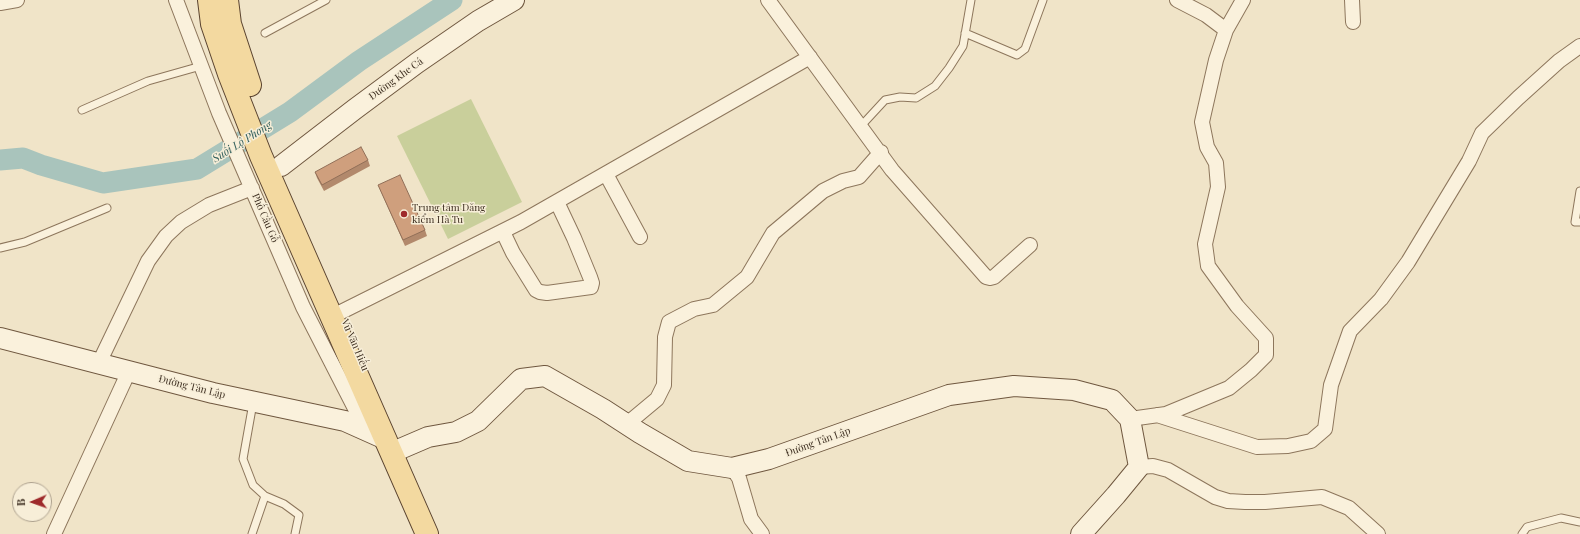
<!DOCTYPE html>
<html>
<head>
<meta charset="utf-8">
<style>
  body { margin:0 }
  #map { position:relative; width:1580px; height:534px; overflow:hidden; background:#f0e4c8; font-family:"Playfair Display",serif }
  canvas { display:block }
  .north { position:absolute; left:12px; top:482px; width:40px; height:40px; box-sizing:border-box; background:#f7eed8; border:1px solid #ada18e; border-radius:50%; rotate:268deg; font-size:11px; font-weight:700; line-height:16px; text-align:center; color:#3d2e20 }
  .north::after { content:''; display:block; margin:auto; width:14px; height:18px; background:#9e2a2b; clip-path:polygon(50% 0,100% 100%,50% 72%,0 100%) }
</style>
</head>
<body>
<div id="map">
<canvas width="1580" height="534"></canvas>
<div class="north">B</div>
</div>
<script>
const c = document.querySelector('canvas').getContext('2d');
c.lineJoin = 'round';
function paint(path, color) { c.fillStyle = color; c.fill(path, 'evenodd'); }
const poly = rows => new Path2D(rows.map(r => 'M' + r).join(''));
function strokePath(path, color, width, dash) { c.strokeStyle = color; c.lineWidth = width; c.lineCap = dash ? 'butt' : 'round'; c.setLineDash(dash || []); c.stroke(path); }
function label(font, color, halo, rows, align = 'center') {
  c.font = font + ' "Playfair Display",serif'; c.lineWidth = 3; c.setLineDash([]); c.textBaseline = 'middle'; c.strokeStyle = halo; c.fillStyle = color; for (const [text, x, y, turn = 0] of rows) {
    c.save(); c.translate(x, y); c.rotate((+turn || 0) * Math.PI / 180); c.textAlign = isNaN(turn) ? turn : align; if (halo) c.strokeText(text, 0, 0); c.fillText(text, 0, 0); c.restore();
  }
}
paint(poly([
  [471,99,522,202,448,239,397,136]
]), '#c9cf9b');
strokePath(poly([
  [0,160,23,158,41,165,103,183,197,169,290,112,359,61,452,0]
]), '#a9c4bc', 21);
const lane = poly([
  [265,33,326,0],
  [965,33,1017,55,1025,49,1043,0],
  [82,110,148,81,201,66],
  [861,126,885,100,900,97,916,98,935,86,949,68,963,46,971,0],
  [1580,191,1575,222,1580,222],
  [0,248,25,242,107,208],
  [253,403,243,459,253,485,265,496,284,504,299,515,295,534],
  [252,534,265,496],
  [1522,534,1527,527,1561,518,1580,522]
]);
const street = poly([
  [176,0,219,113,303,307,366,430],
  [768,0,892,170,986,277,990,278,994,277,1030,245],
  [1177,0,1206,15,1226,30],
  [1352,0,1353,22],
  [0,3,17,0],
  [606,174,640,237],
  [503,232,513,253,536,290,540,292,547,293,591,287,592,283,590,277,574,238,557,202],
  [341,312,521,222,810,57],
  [99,363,148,261,166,236,181,222,209,205,252,188],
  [1157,415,1257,447,1288,446,1311,441,1325,429,1331,385,1350,331,1381,299,1408,262,1469,161,1482,133,1518,98,1559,61,1580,46],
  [1130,419,1166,414,1229,388,1251,370,1266,355,1266,338,1237,306,1208,266,1205,244,1218,187,1216,163,1207,147,1202,122,1216,60,1226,30,1243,0],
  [627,424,657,399,664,385,665,337,669,322,694,309,713,305,747,277,773,233,823,191,843,181,859,177,881,152],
  [1139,467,1153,466,1168,470,1215,497,1228,501,1245,502,1265,502,1322,497,1349,508,1378,534],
  [732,468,739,478,751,519,762,534],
  [54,534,129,371]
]);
const secondary = poly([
  [281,166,355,109,417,63,478,21,514,0],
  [0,338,213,393,345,421,383,438],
  [400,449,428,437,456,432,478,421,521,379,545,376,603,409,640,433,688,461,732,468,769,459,949,395,1014,386,1074,390,1112,400,1130,419,1139,467,1116,495,1081,534]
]);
const primary = poly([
  [209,0,212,24,229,74,261,156,427,534],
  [227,0,230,24,250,85]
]);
strokePath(lane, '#8d765c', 9);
strokePath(street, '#8d765c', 16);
strokePath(secondary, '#6f573f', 22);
strokePath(primary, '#5b4430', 24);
strokePath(lane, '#faf1dc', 7);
strokePath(street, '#faf1dc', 14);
strokePath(secondary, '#faf1dc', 20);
strokePath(primary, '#f3d9a0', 22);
paint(poly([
  [368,160,370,166,324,191,317,178,315,172],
  [378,185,425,230,427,236,405,246]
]), '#b2896c');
const building = poly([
  [361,147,368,160,322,185,315,172,361,147],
  [400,175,425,230,403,240,378,185,400,175]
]);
paint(building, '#cf9f7d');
strokePath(building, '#916f58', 1);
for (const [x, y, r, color] of [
  [404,214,4,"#9e2a2b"]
]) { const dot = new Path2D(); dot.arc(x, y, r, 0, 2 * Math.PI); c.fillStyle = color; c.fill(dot); strokePath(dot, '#f7eed8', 1.5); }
label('10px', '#3d2e20', '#f7eed8', [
  ["Đường Khe Cá",396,79,-36],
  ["Phố Cầu Gỗ",265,218,67],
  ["Vũ Văn Hiếu",355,345,67],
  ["Đường Tân Lập",192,387,14],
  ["Đường Tân Lập",818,442,-20]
]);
label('10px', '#3d2e20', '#f7eed8', [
  ["Trung tâm Đăng",412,208],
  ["kiểm Hà Tu",412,220]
], 'left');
label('italic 11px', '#2f5d5a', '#f7eed8', [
  ["Suối Lộ Phong",242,142,-32]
]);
</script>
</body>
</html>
